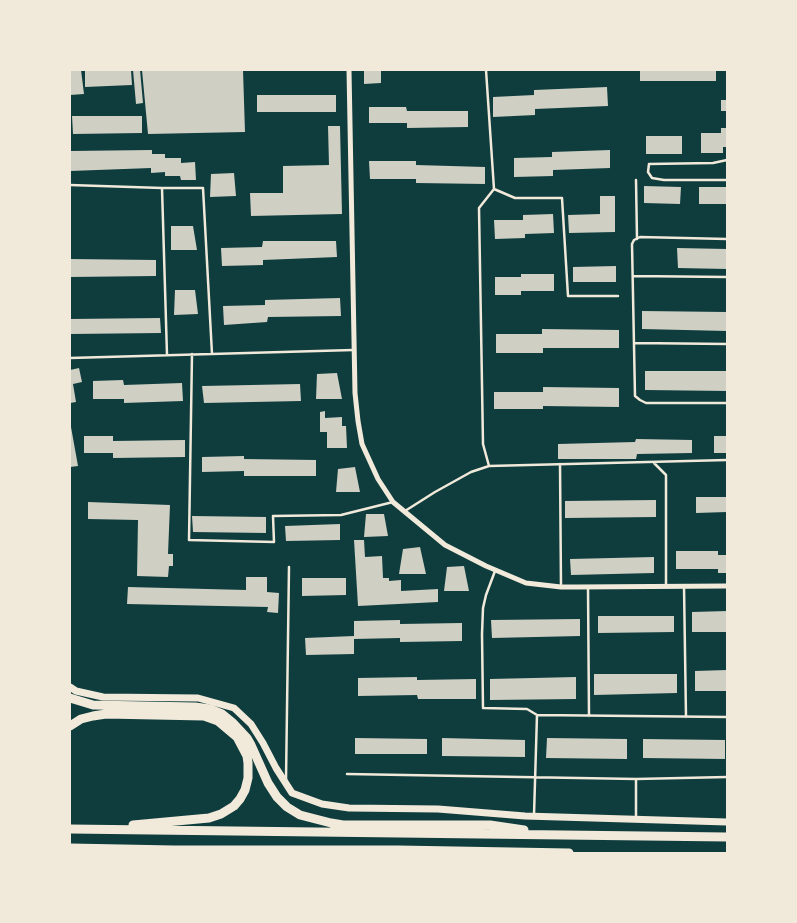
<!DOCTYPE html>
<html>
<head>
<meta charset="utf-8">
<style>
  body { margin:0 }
  #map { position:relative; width:797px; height:923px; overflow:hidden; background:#0f3d3e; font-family:"Archivo Narrow",sans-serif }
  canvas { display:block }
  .frame { position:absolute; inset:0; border:71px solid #f1e9da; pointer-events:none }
</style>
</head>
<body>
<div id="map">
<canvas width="797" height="923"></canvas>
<div class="frame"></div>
</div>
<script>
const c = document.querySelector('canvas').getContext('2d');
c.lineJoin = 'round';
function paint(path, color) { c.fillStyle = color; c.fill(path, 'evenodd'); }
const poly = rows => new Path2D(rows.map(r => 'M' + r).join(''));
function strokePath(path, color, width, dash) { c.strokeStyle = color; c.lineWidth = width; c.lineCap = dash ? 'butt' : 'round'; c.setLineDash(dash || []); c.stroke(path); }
paint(poly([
  [70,70,81,70,84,94,70,95],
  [85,70,131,70,132,85,85,87],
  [133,70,140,70,143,103,136,104],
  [142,70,243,70,245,132,148,134],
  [364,70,381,70,381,83,364,84],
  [640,70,716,70,716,81,640,81],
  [607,87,608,106,535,109,535,115,493,117,493,97,534,95,534,90],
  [257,95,336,95,336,112,257,112],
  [721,100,727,100,727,111,721,111],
  [369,107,406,107,407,111,468,111,468,127,407,128,407,123,369,123],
  [72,116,142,116,142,133,73,134],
  [328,126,340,126,342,214,251,216,250,193,283,193,283,166,329,165],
  [721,128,727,128,727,147,723,147,723,153,701,153,701,133,721,133],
  [646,136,682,136,682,154,646,154],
  [152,150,152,154,165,154,165,158,181,158,181,163,195,162,196,180,181,180,180,176,165,176,165,172,151,173,151,168,70,171,70,151],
  [610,150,610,168,553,170,553,176,514,177,514,158,552,157,552,152],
  [369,161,416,161,416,165,485,167,485,184,416,183,416,179,370,179],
  [234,173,236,196,210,197,211,174],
  [644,186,681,187,680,204,644,203],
  [699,187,727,187,727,204,699,204],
  [600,196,615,196,615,232,569,233,568,215,600,214],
  [553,214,554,233,525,234,525,238,495,239,494,220,523,220,523,215],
  [171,226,193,226,197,250,171,250],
  [263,241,336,241,337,257,263,260,263,265,222,266,221,248,262,247],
  [677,248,727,249,727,269,678,268],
  [70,259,156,260,156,276,70,277],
  [616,266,616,282,573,282,573,267],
  [521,274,554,274,554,291,521,291,521,295,495,295,495,277,521,277],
  [175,290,195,290,198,314,174,315],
  [340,298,341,316,268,317,267,322,224,325,223,306,265,305,265,300],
  [642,311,727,312,727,331,642,329],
  [160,318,161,333,70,334,70,319],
  [542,329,619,330,619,348,543,348,543,353,496,353,496,334,542,334],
  [79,368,82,382,73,384,76,402,70,403,70,370],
  [645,371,727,371,727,391,645,390],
  [337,373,342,399,316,399,317,374],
  [123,380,124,385,182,383,183,401,124,403,124,399,93,399,93,381],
  [300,384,301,401,204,403,202,386],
  [543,387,619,388,619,407,543,406,543,409,494,409,494,392,543,392],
  [325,411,325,418,342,417,342,426,346,426,347,448,327,448,327,432,320,432,320,412],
  [70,427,71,427,78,466,70,467],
  [84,436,113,436,113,441,185,440,185,457,113,458,113,453,84,453],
  [714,436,727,436,727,453,714,453],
  [636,439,692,440,692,453,637,454,636,459,558,459,558,444,635,442],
  [244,456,244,459,316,460,316,476,244,476,244,471,202,472,202,457],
  [355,467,360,492,336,492,338,469],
  [696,497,727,497,727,512,696,513],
  [656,500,656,517,565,518,565,501],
  [88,502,170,505,168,554,173,554,173,566,169,566,168,577,137,576,138,520,88,519],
  [366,514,384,514,388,536,364,537],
  [192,516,266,517,266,533,193,532],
  [340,524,340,540,286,541,285,526],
  [354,540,364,540,365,557,382,556,383,578,389,578,389,581,401,580,401,591,438,589,438,602,358,606],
  [420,547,426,574,399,574,403,549],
  [676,551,718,551,718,555,727,555,727,573,718,573,718,569,676,569],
  [654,557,654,573,571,575,570,559],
  [464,566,469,591,444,591,447,567],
  [246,577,267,577,267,592,279,593,278,613,267,612,268,607,127,604,128,587,246,590],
  [302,578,346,578,346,595,302,596],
  [727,611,727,632,692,632,692,612],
  [598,616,674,616,674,632,598,633],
  [580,619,580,636,492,638,491,620],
  [400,620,400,624,462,623,462,641,400,642,400,638,354,639,354,654,306,655,305,638,354,636,354,621],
  [727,670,727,691,695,691,695,671],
  [594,674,677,674,677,693,594,695],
  [417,677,417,680,476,679,476,699,418,699,417,695,358,696,358,678],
  [576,677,576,699,490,700,490,679],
  [355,738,427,739,427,754,355,754],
  [442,738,525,740,525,757,442,756],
  [547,738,627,739,627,759,546,758],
  [643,739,725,740,725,759,643,758]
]), '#cfcfc3');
strokePath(poly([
  [486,70,494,189,479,208,483,444,489,466],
  [727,160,713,163,649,164,648,172,652,178,664,180,727,180],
  [636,180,637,239],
  [70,185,162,188,203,188,212,354],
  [162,188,167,355],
  [494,189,515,198,562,198,568,296,618,296],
  [727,239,640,237,634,240,632,244,635,396,640,400,646,403,727,403],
  [633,276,727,277],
  [634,343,727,344],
  [192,354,189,540,274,542,273,516,341,515,393,502],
  [70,358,353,350],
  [654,463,666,475,666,586],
  [560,464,561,587],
  [405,511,435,492,471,472,489,466,727,460],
  [495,571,486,595,483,608,482,634,483,708,527,709,537,715,534,815],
  [684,586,686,717],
  [588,587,589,716],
  [537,715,727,717],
  [347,774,636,779],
  [286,780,289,567],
  [636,818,636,779,727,777]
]), '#f1e9da', 2.5);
strokePath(poly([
  [349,70,355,393,358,421,362,444,378,479,393,502,445,545,486,566,526,583,561,587,576,587,727,586]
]), '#f1e9da', 5);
strokePath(poly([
  [70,687,76,691,103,697,198,698,234,708,251,724,263,743,276,768,292,793,322,804,349,808,438,809,525,816,727,822]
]), '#f1e9da', 7);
strokePath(poly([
  [70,698,93,705,195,707,210,709,222,714,233,723,247,738,251,745,268,783,277,797,287,807,300,815,331,823,343,825,490,825,524,830],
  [70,726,81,719,93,716,106,714,204,716,218,721,237,737,247,756,248,763,248,778,245,790,240,799,234,806,221,814,209,818,133,825],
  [70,829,727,837],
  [70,848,174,850,398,850,569,853]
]), '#f1e9da', 9);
</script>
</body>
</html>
